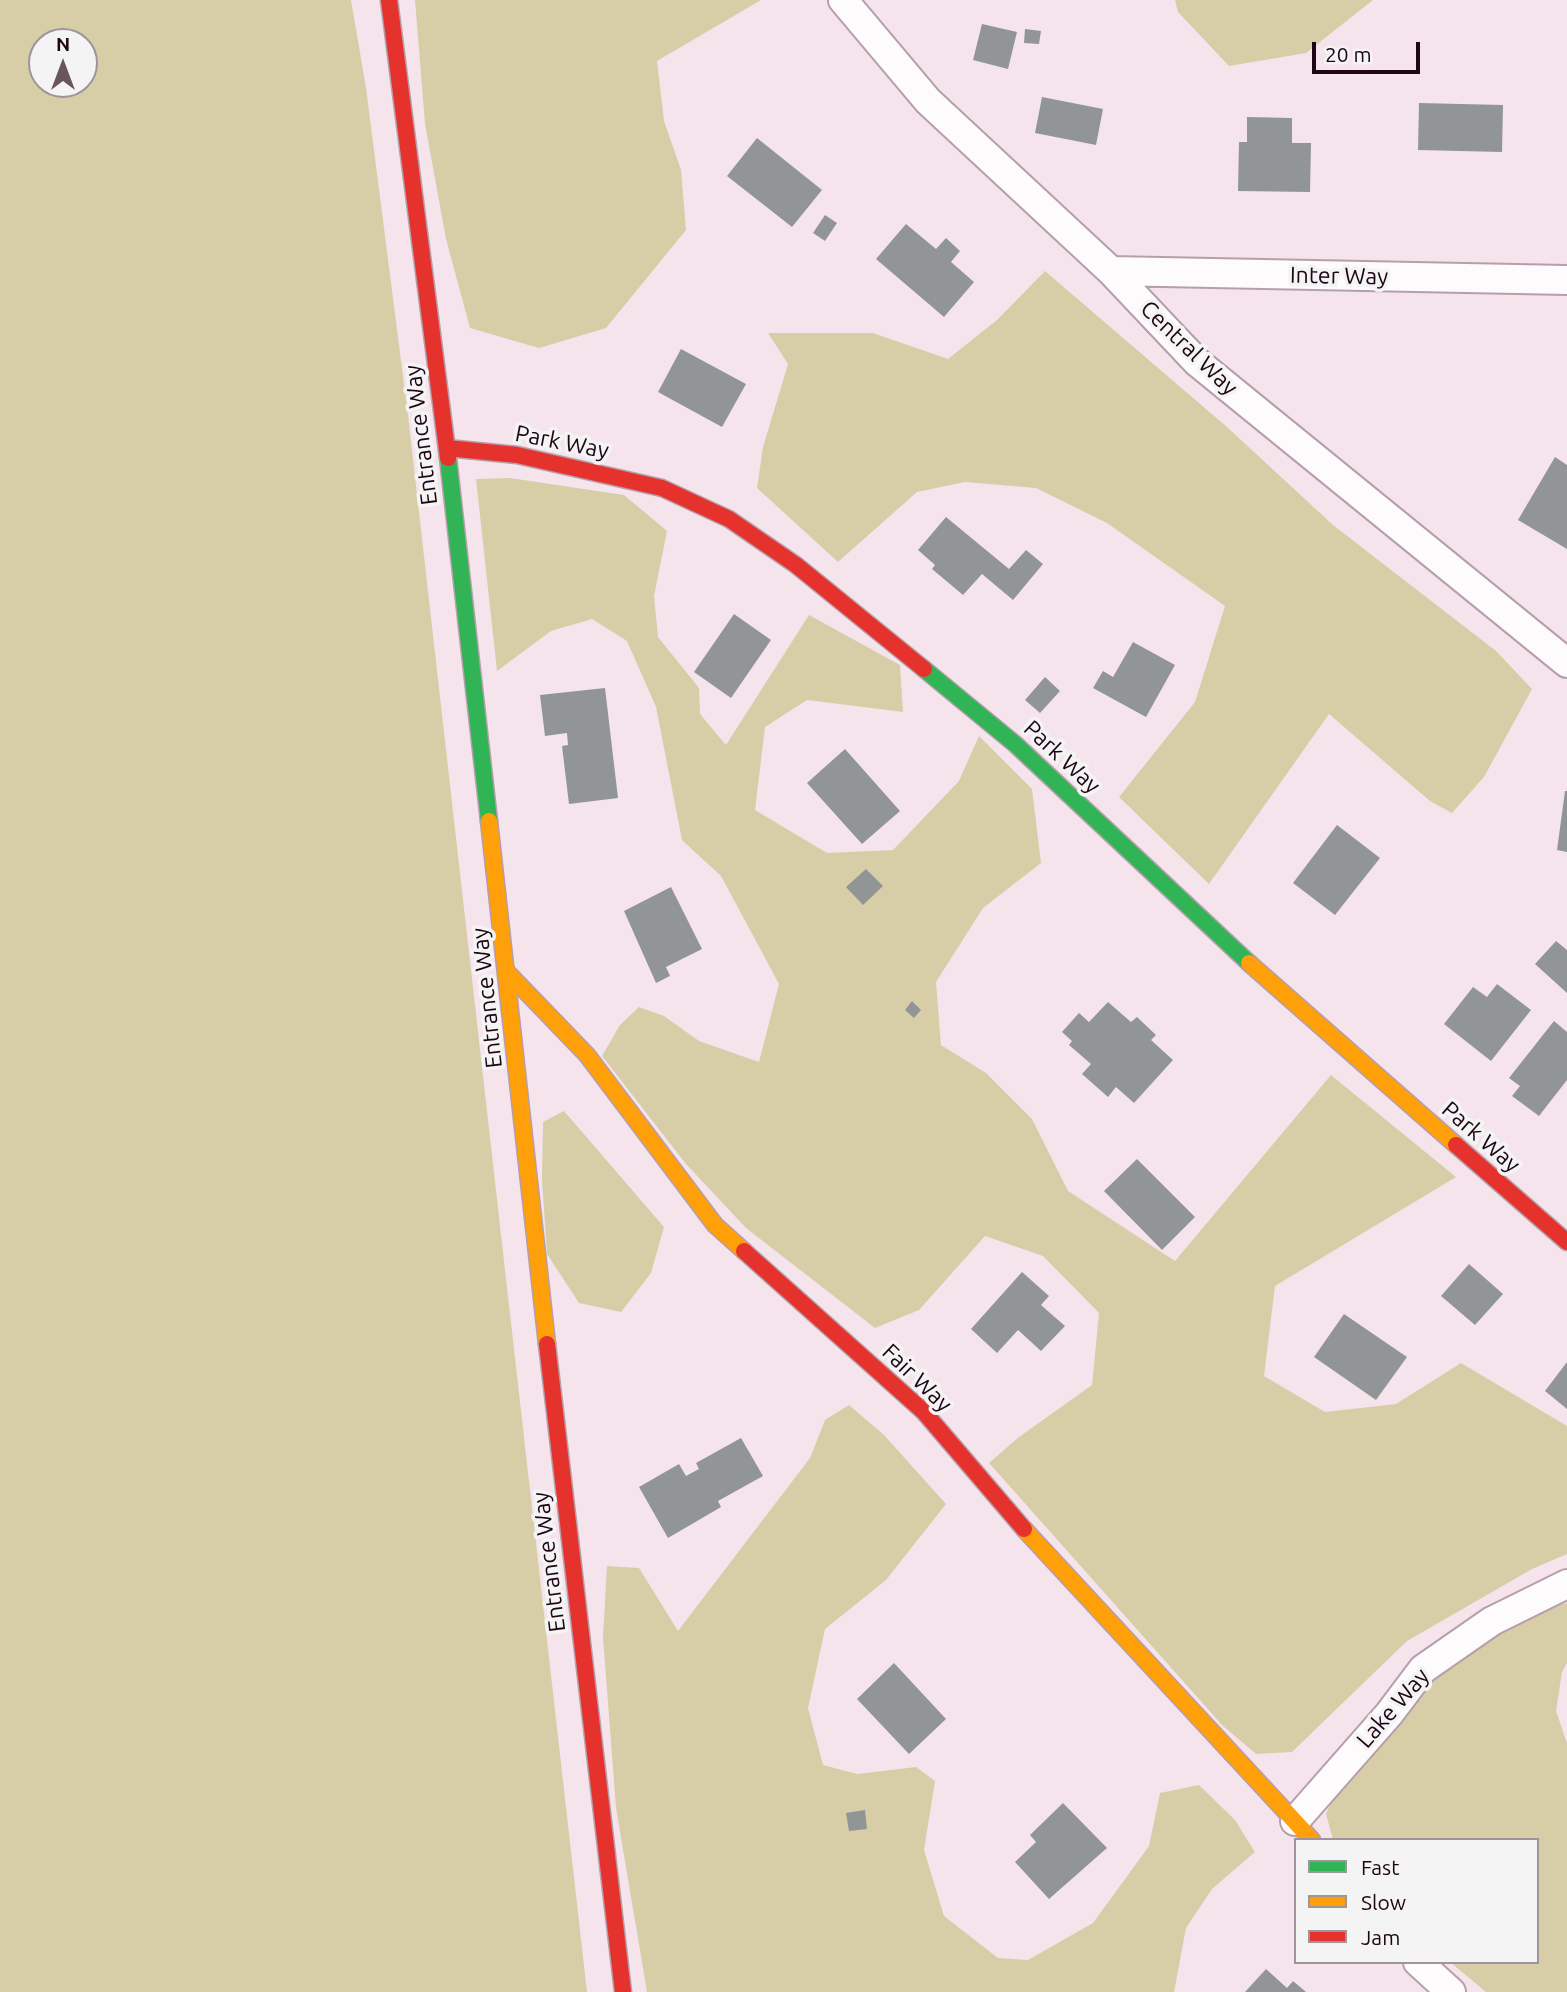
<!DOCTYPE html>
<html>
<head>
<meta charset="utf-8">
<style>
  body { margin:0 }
  #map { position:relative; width:1567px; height:1992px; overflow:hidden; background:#f6e4ed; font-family:Ubuntu,sans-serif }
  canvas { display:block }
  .legend { position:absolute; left:1294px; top:1838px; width:245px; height:126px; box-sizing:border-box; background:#f4f4f4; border:2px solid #9e959a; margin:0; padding:9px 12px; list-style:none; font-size:21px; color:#1e0614 }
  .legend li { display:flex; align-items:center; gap:14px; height:35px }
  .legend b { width:35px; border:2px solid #9e959a }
  .north { position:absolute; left:28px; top:28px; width:70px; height:70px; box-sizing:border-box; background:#f4f4f4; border:2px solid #9e959a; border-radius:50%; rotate:0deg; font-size:19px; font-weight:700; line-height:28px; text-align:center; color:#1e0614 }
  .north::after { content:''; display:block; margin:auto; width:24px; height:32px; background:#6a5460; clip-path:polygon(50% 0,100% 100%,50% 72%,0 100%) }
  .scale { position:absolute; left:1312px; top:42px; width:108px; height:32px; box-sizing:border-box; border:4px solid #1e0614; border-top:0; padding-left:9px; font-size:21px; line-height:24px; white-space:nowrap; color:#1e0614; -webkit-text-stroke:5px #f4f4f4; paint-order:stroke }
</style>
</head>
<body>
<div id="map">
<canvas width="1567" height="1992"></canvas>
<ul class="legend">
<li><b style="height:9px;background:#30b455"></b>Fast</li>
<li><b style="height:9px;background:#ff9f0a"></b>Slow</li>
<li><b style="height:9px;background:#e5322d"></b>Jam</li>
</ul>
<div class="north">N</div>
<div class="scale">20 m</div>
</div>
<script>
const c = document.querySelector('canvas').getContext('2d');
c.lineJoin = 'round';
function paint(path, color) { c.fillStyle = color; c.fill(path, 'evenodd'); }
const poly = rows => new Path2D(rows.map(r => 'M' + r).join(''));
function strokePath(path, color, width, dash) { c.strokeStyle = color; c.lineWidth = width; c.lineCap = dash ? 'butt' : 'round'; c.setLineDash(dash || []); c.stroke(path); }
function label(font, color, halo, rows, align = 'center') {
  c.font = font + ' Ubuntu,sans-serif'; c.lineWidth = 7; c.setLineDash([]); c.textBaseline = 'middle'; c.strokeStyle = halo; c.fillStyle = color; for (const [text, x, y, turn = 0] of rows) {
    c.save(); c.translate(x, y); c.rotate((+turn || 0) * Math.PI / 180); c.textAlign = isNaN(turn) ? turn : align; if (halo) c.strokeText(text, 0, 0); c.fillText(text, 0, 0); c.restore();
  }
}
paint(poly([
  [0,0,351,0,366,88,408,415,587,1992,0,1992],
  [42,42,84,42,84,84,42,84],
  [415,0,761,0,657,61,664,121,681,170,686,230,606,328,539,348,470,328,446,239,425,124],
  [1175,0,1373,0,1306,53,1229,66,1178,12],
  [1045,271,1227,427,1333,525,1496,651,1532,689,1484,777,1452,813,1430,801,1329,714,1209,884,1119,797,1195,702,1225,606,1107,523,1036,488,965,482,917,492,838,562,757,488,763,447,788,364,768,333,873,333,948,359,997,320],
  [510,478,624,495,667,531,654,596,658,637,699,688,700,714,726,745,809,615,900,665,903,712,807,700,765,727,755,810,827,853,893,850,959,781,979,736,1032,789,1041,863,983,908,936,982,941,1045,986,1073,1032,1119,1068,1191,1175,1261,1331,1075,1456,1177,1275,1286,1264,1376,1325,1412,1396,1404,1461,1363,1567,1426,1567,1554,1532,1569,1407,1641,1292,1752,1256,1754,1222,1725,989,1463,1019,1437,1092,1385,1099,1313,1043,1256,985,1236,919,1310,875,1328,746,1228,686,1164,602,1056,620,1025,639,1007,664,1016,699,1041,759,1062,779,984,721,876,682,840,656,707,627,641,592,619,551,631,497,671,476,479],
  [564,1111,664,1227,651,1273,621,1312,579,1303,547,1254,542,1180,543,1122],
  [849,1405,884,1435,946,1504,886,1580,825,1629,808,1708,823,1765,857,1774,916,1767,935,1781,924,1850,944,1916,998,1958,1028,1960,1093,1923,1149,1846,1160,1793,1199,1785,1235,1820,1255,1852,1212,1889,1186,1928,1174,1992,647,1992,616,1808,603,1637,607,1566,639,1568,678,1631,810,1458,825,1420],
  [1567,1603,1567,1663,1562,1672,1556,1711,1567,1743,1567,1992,1486,1992,1450,1962,1537,1962,1537,1840,1333,1840,1326,1814,1337,1789,1427,1679,1532,1613]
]), '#d7cea8');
paint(poly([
  [982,24,1017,32,1008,69,973,60],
  [1025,29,1041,31,1039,44,1024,43],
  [1042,97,1103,109,1096,145,1035,133],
  [1419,103,1503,105,1502,152,1418,150],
  [1247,117,1292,118,1292,143,1311,143,1310,192,1238,191,1239,142,1247,142],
  [757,138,822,190,792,227,727,176],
  [825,215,837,223,825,241,813,233],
  [906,224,936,249,946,238,960,251,951,262,974,282,944,317,876,259],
  [681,349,746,384,722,427,658,392],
  [1555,457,1567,465,1567,549,1518,520],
  [946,517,1009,569,1026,550,1043,564,1013,600,982,574,963,595,932,569,935,565,918,550],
  [734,614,771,640,731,698,694,672],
  [1133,642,1175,665,1146,717,1093,688,1103,671,1113,677],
  [1045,677,1060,691,1040,713,1025,700],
  [605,688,618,798,569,804,562,746,568,745,567,733,545,736,540,695],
  [845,749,900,811,862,844,807,783],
  [1565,791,1567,791,1567,852,1557,850],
  [1337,825,1380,858,1335,915,1293,883],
  [866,869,883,886,863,905,846,887],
  [671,887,702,949,666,967,670,976,656,983,624,911],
  [1556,941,1567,950,1567,993,1535,964],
  [1497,984,1531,1010,1491,1061,1444,1024,1473,987,1487,997],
  [912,1001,921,1010,914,1018,905,1010],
  [1108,1002,1131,1022,1137,1017,1156,1035,1151,1040,1173,1060,1134,1103,1116,1087,1108,1097,1082,1074,1091,1064,1069,1045,1072,1041,1062,1032,1079,1013,1089,1022],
  [1554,1021,1567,1032,1567,1080,1539,1116,1512,1096,1520,1086,1509,1078],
  [1137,1159,1195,1217,1162,1250,1104,1191],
  [1469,1264,1503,1294,1475,1325,1441,1296],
  [1022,1272,1049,1296,1041,1305,1065,1326,1041,1351,1018,1330,997,1353,971,1329],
  [1344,1314,1407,1357,1376,1400,1314,1357],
  [1567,1362,1567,1409,1545,1391],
  [741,1438,763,1476,718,1501,721,1507,668,1538,639,1487,679,1464,686,1476,699,1469,696,1463],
  [894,1663,946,1719,909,1754,857,1699],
  [1063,1803,1107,1848,1049,1899,1015,1862,1036,1842,1030,1835],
  [865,1810,867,1829,849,1831,846,1813],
  [1266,1969,1287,1988,1293,1981,1306,1992,1245,1992]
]), '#919596');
const street = poly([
  [843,0,928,101,1111,271,1197,362,1567,663],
  [1111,271,1567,280],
  [1295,1821,1389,1714,1423,1669,1492,1621,1567,1584],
  [1418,1962,1451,1992]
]);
const fast = poly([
  [448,458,489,821],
  [924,669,1015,744,1249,963]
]);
const slow = poly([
  [489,821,547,1344],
  [1249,963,1456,1145],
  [507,972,587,1055,715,1225,744,1251],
  [1024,1529,1312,1840]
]);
const jam = poly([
  [389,0,448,458],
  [447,448,517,455,662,488,729,519,796,565,924,669],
  [1456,1145,1567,1242],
  [744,1251,924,1412,1024,1529],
  [547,1344,623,1992]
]);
strokePath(street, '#b59faa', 32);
strokePath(fast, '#b59faa', 19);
strokePath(slow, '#b59faa', 19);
strokePath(jam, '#b59faa', 19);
strokePath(street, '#fefbfc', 28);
strokePath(fast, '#30b455', 16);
strokePath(slow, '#ff9f0a', 16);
strokePath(jam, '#e5322d', 16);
label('23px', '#1e0614', '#f4f4f4', [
  ["Inter Way",1339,276,1],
  ["Central Way",1189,348,44],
  ["Entrance Way",421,435,-97],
  ["Park Way",562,442,11],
  ["Park Way",1062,757,43],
  ["Entrance Way",487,998,-96],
  ["Park Way",1481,1137,41],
  ["Fair Way",917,1378,44],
  ["Entrance Way",549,1562,-97],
  ["Lake Way",1393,1708,-49]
]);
</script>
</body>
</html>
